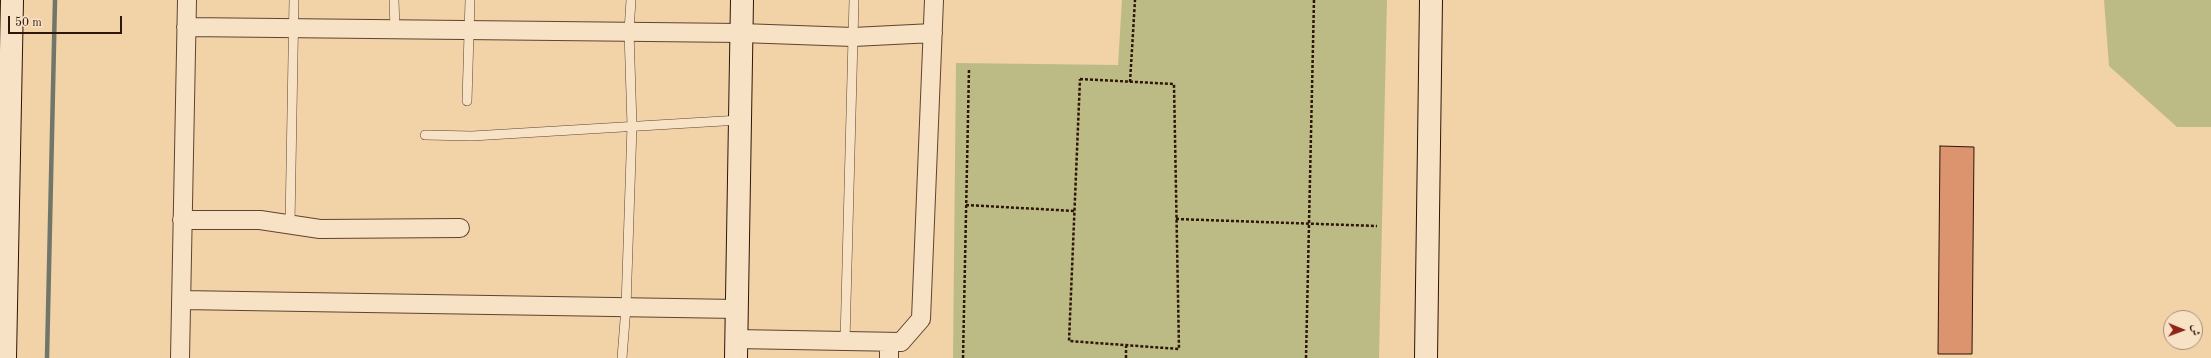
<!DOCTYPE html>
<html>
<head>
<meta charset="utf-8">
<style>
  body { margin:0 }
  #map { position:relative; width:2211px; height:358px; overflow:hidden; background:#f2d2a7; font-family:"Old Standard TT",Amiri,serif }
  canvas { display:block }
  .north { position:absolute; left:2163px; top:310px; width:40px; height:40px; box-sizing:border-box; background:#f7e2c6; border:1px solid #a7907a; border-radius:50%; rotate:91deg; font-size:11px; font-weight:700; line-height:16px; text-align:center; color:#2e1507 }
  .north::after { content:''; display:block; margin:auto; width:14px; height:18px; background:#8f2418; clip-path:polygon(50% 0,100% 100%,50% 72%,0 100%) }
  .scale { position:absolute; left:8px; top:16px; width:114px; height:18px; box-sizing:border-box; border:2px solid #2e1507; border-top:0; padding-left:5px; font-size:12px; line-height:14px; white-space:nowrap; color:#2e1507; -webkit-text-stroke:3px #f7e2c6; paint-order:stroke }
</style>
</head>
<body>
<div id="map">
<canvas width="2211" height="358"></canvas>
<div class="north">ش</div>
<div class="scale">50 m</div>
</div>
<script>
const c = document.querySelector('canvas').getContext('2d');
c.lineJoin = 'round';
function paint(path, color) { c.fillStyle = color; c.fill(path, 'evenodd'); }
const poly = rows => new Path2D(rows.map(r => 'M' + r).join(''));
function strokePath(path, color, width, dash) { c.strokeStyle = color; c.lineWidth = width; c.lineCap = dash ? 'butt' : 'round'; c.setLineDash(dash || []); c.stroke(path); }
paint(poly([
  [1122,0,1387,0,1379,358,953,358,956,63,1118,65],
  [2104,0,2211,0,2211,127,2177,127,2109,66]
]), '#bdbb85');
strokePath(poly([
  [47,358,55,0]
]), '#70766a', 4.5);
const building = poly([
  [1940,146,1974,147,1972,354,1938,354,1940,146]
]);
paint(building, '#dc946e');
strokePath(building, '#2e1507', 1);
const lane = poly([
  [394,0,395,29],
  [467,101,470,0],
  [425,135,472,136,740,120],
  [290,224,294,0],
  [845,341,854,0],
  [622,358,626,307,632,126,629,31,631,0]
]);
const street = poly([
  [186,27,741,33,853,37,933,33],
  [182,220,260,220,320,229,460,228],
  [181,300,737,309],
  [736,339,901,342,921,319,934,0],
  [180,358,187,0],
  [889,358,889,342]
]);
const secondary = poly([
  [5,358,12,0],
  [736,358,742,0],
  [1426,358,1431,0]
]);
strokePath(lane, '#5f442f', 10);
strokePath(street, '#5f442f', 20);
strokePath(secondary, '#2e1507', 24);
strokePath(poly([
  [1080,79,1174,84,1179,349,1069,341,1080,79],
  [1130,82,1135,0],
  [966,205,1075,211],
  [1176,219,1377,226],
  [963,358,969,69],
  [1126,358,1126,346],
  [1306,358,1314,0]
]), '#2e1507', 2.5, [3, 2]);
strokePath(lane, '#f7e2c6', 9);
strokePath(street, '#f7e2c6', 18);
strokePath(secondary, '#f7e2c6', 22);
</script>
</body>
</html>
